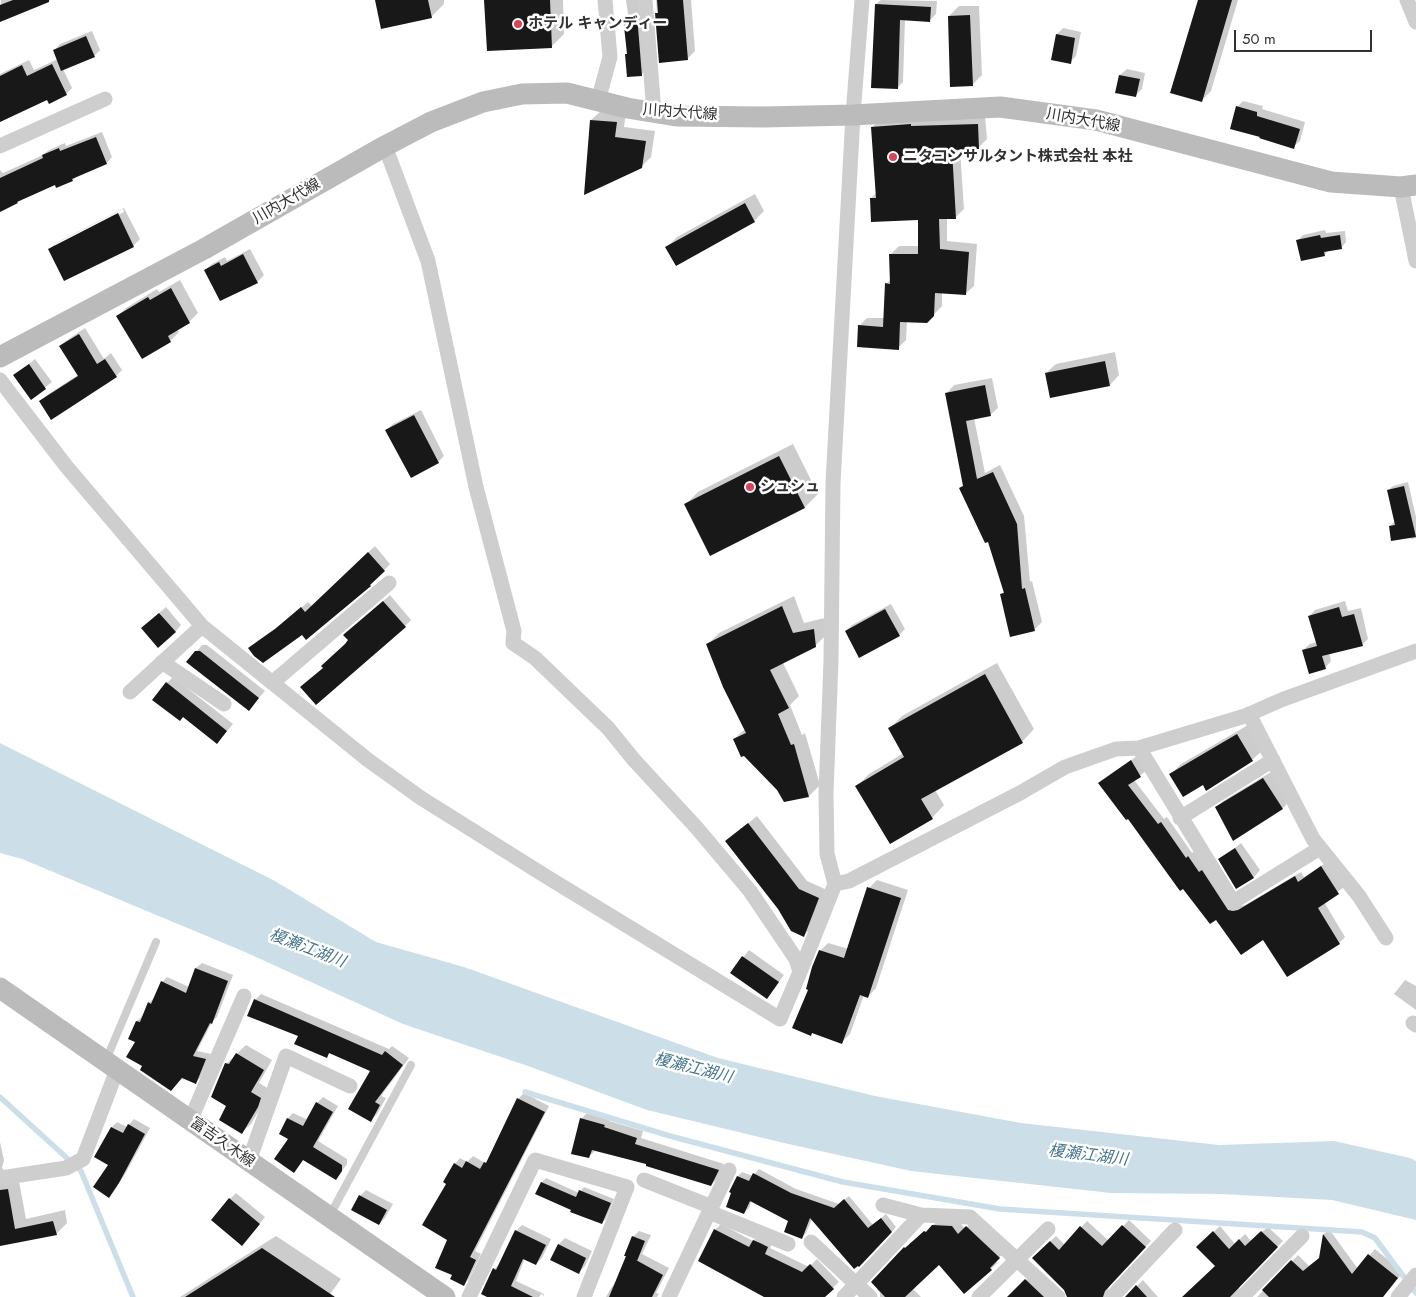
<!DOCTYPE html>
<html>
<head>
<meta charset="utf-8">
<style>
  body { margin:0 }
  #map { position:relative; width:1416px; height:1297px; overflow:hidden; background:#fff; font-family:Jost,sans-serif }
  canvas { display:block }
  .scale { position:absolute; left:1234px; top:30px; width:138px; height:22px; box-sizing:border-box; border:2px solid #313131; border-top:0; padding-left:6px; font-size:15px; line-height:18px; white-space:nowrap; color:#313131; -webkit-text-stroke:4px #fff; paint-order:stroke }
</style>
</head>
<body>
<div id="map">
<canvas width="1416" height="1297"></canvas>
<div class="scale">50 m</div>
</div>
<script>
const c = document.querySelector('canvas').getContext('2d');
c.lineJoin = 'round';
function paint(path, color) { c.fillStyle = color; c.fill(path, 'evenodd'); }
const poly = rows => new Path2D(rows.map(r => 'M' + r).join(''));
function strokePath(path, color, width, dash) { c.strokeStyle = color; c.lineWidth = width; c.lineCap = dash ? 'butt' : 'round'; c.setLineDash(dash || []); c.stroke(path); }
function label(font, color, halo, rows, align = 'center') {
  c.font = font + ' Jost,"Noto Sans JP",sans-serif'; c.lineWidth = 5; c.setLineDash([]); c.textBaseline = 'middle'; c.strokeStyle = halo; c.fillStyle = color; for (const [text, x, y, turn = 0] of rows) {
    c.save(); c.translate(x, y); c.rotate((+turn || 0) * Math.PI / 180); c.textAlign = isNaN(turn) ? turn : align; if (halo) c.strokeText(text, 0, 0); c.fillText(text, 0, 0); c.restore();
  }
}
paint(poly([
  [0,743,275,881,376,942,464,967,718,1058,875,1096,1021,1123,1219,1145,1334,1141,1410,1158,1416,1161,1416,1220,1332,1200,1221,1194,1111,1193,911,1171,784,1143,647,1110,528,1066,403,1024,245,952,22,859,0,853]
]), '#ccdfe8');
paint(poly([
  [1,0,51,0,0,20],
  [376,0,444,0,444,4,431,17],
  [485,0,563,0,564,34,551,47],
  [626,0,644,0,649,67,641,75,626,55,628,53,624,17,628,14],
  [656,0,691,0,695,51,687,59,661,61],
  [881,0,937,1,936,14,930,20,905,19,903,82,897,88,876,4],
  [1199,0,1238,0,1211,91,1201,101],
  [959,6,979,6,982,75,972,85,949,16],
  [1063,28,1081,32,1076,56,1070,62,1053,59,1057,34],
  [92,31,100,50,94,56,63,69,72,88,66,94,48,98,0,122,0,74,29,60,34,70,58,59,54,51,60,44],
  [1127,69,1145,73,1142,89,1135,96,1120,75],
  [1243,101,1263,106,1262,109,1305,122,1300,141,1293,147,1237,107],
  [601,111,626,112,624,127,655,131,651,157,641,167,591,120],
  [985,116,987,139,978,148,960,149,964,209,956,217,947,218,947,241,977,244,974,286,965,294,942,292,942,306,927,322,907,321,906,340,898,348,859,326,867,318,885,318,886,284,891,279,890,255,899,246,919,246,919,219,871,198,877,192,872,127,881,119],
  [102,132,112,157,107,163,77,175,73,180,57,187,55,183,21,199,17,202,0,211,0,170,3,173,43,155,49,150,65,143,66,146],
  [755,194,764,211,754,221,667,247,677,237],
  [124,208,140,239,133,246,64,280,50,249,56,243],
  [123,209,124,212,55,247,55,244],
  [1325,230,1326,233,1345,231,1346,242,1341,248,1330,249,1324,255,1298,240,1303,235],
  [250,249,264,275,257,282,221,299,205,270,212,264,225,257,227,261],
  [180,280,198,313,189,322,177,329,179,332,170,341,118,316,126,308,157,289,159,292],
  [85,328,104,359,111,353,122,370,116,376,52,418,41,401,47,395,78,375,60,346,67,340],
  [1115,352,1119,375,1110,385,1046,373,1056,364],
  [35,359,52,382,32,398,15,375],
  [992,378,998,408,990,415,974,418,985,473,1000,465,1024,516,1030,582,1032,581,1042,622,1034,630,1001,594,1005,591,989,540,960,488,964,485,947,393,954,385],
  [421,410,444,456,438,462,386,430,393,424],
  [793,444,818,494,805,507,710,554,685,505,698,492],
  [1408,482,1416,517,1416,538,1411,539,1410,537,1390,526,1395,521,1388,490,1393,486],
  [375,546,390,564,370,585,302,634,256,642,283,623,308,602,312,606],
  [390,595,411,620,405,626,324,668,350,640,351,629],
  [794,596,804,623,825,618,826,635,815,646,783,663,799,696,790,705,802,735,805,733,820,785,809,796,778,789,734,739,745,729,708,644,719,633],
  [1345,601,1348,611,1361,608,1368,639,1362,645,1329,653,1331,661,1325,668,1303,650,1310,644,1317,642,1309,616,1315,610],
  [891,604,905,629,899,635,846,631,852,625],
  [166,607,181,625,175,632,149,622],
  [202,645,207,645,265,691,249,709,196,652],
  [997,663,1034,729,1022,742,935,790,944,805,932,818,857,786,869,774,904,753,890,728,902,716],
  [173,677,233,724,223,736,167,683],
  [1248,725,1262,751,1252,760,1204,784,1171,774,1181,764],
  [1137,756,1146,771,1134,780,1164,819,1167,817,1192,853,1194,851,1239,906,1245,905,1301,872,1304,877,1327,862,1344,887,1324,902,1345,937,1339,943,1217,918,1099,784],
  [1271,772,1289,802,1283,808,1234,839,1217,807,1223,801],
  [757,816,807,881,827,890,812,927,803,936,779,908,727,841],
  [1241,843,1260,870,1254,877,1236,887,1220,860],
  [877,880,908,890,876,988,868,997,864,995,850,1034,842,1042,809,989,820,951,828,943,849,949,869,888],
  [749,950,784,975,767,997,732,972],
  [202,963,233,975,217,1017,212,1022,197,1051,211,1054,201,1077,196,1082,144,1065,136,1041,130,1038,137,1021,142,1016,144,1017,149,1003,155,997,162,982,167,977,189,987,196,968],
  [1405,980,1416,986,1416,1010,1394,994],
  [261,994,389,1049,392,1046,409,1058,381,1096,386,1098,377,1114,371,1120,371,1070,331,1052,326,1056,255,1000],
  [246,1045,272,1060,259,1083,269,1089,267,1097,251,1124,242,1132,228,1106,226,1064],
  [524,1093,549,1106,475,1251,481,1254,469,1279,464,1285,454,1274,448,1240,448,1183,455,1164,460,1158,467,1162,473,1156,485,1163,491,1157,518,1099],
  [323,1097,338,1106,318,1141,347,1159,347,1164,336,1179,304,1159,294,1172,290,1138,280,1134,288,1118,293,1113,308,1120,317,1103],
  [587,1113,610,1118,609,1121,643,1131,641,1138,724,1164,717,1179,711,1185,648,1164,595,1151,588,1157,581,1119],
  [134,1119,150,1128,124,1176,108,1196,110,1165,95,1157,112,1127,117,1122,127,1127],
  [0,1142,4,1160,2,1168,8,1176,18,1176,26,1219,65,1210,67,1223,56,1234,0,1244],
  [759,1169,796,1189,839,1204,849,1196,873,1225,886,1214,896,1227,859,1266,812,1219,806,1233,802,1238,789,1221,752,1200,749,1208,744,1213,738,1176,742,1172,753,1176],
  [546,1178,579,1193,584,1187,614,1199,606,1219,602,1223,537,1194,542,1182],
  [366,1190,393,1204,385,1218,379,1224,360,1196],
  [236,1193,265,1217,248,1238,230,1199],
  [939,1220,958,1220,965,1229,973,1221,1005,1252,995,1261,997,1263,991,1269,964,1292,939,1263,913,1289,921,1297,880,1297,880,1293,877,1289,878,1287,873,1282,911,1242,912,1243],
  [1129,1220,1151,1241,1111,1283,1108,1289,1111,1297,1068,1297,1066,1290,1033,1258,1056,1236,1065,1245,1087,1221,1109,1241],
  [721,1224,753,1241,760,1234,773,1241,770,1248,809,1267,817,1259,839,1282,823,1297,767,1297,715,1230],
  [522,1225,551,1239,542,1258,536,1264,525,1258,516,1281,544,1294,543,1297,543,1295,541,1294,539,1297,488,1297,494,1269,500,1264,516,1231],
  [1220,1226,1235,1244,1245,1234,1251,1241,1268,1227,1283,1241,1240,1284,1238,1294,1242,1297,1185,1297,1217,1266,1204,1241],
  [1329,1229,1358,1269,1375,1249,1403,1272,1383,1297,1257,1297,1298,1255,1309,1266,1321,1257,1324,1234],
  [639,1231,651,1235,642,1254,669,1268,656,1293,659,1294,657,1297,606,1297,611,1288,617,1282,633,1237],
  [276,1236,341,1279,328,1297,180,1297],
  [565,1238,592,1251,585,1266,578,1273,551,1259,559,1244],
  [1031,1275,1056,1297,1009,1297],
  [1143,1280,1158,1297,1126,1297]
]), '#0003');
strokePath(poly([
  [525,1092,670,1136,843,1182,1000,1209,1362,1232,1375,1238,1416,1293],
  [0,1097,81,1171,133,1297]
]), '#ccdfe8', 5.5);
paint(poly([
  [13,0,49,0,49,2,0,22,0,5],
  [375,0,428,0,432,18,381,29],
  [484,0,550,0,552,48,487,51],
  [657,0,683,0,688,60,659,63,655,13,658,13],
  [1198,0,1232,0,1202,102,1170,93],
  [875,4,931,7,930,22,900,20,898,89,871,88],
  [637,15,642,76,627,77,625,54,627,54,623,17],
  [970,15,973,86,950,87,948,16],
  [1056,34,1075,38,1071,64,1051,60],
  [86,36,95,57,61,71,53,50],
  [52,64,67,95,49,104,47,100,0,122,0,76,22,65,27,76],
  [1119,75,1140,79,1136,97,1115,93],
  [1236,106,1257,112,1257,116,1300,129,1294,149,1259,138,1260,137,1230,129],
  [590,120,617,122,615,137,646,141,642,168,584,195],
  [911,124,911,126,978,124,979,149,952,150,956,219,939,219,940,249,969,252,966,295,935,293,934,316,927,323,900,322,899,350,857,347,858,325,883,327,885,283,890,284,889,254,918,254,918,220,871,222,870,198,876,198,871,127],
  [96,137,107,164,72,179,73,181,56,188,55,185,17,202,18,203,0,212,0,178,43,158,42,155,59,148,60,151],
  [745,203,755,222,676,266,665,247],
  [118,213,134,247,64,281,48,249],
  [1320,235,1321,238,1340,235,1342,249,1324,252,1325,256,1301,261,1296,240],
  [243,254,258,283,220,301,204,270,219,262,221,266],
  [171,288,190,323,168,336,171,342,142,359,116,316,148,297,150,300],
  [79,334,97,364,105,359,117,377,51,420,39,401,78,376,59,346],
  [1105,361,1110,386,1050,398,1045,373],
  [29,364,46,389,31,400,13,375],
  [985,385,991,416,966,421,977,479,993,472,1017,524,1022,589,1025,588,1035,631,1010,637,1000,594,1004,593,988,542,985,543,959,488,963,486,945,393],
  [414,415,439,463,411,478,385,430],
  [779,456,805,508,710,556,684,504],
  [1404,486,1416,537,1391,541,1389,526,1395,525,1387,490],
  [368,552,385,571,370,585,371,586,306,640,302,635,263,663,254,656,248,648,275,629,301,607,305,612],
  [383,601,406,627,316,705,300,687,323,668,321,666,345,644,348,640,343,635],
  [782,606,793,633,814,629,816,647,770,670,789,708,778,714,791,745,794,744,809,797,784,802,777,790,744,756,741,757,733,739,746,733,723,687,706,644],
  [1339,607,1342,617,1354,614,1363,646,1322,656,1326,669,1309,674,1302,650,1317,646,1308,616],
  [885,609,900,636,859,658,845,631],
  [159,613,176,632,158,648,141,628],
  [195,651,200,651,259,698,249,711,186,662],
  [985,674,1023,743,921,799,933,819,890,844,855,786,904,757,888,728],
  [166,682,227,731,217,744,183,717,180,721,152,700],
  [1237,734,1253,761,1206,791,1203,785,1183,797,1169,774],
  [1131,760,1141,777,1128,785,1158,824,1161,822,1186,858,1188,856,1199,872,1202,870,1228,910,1233,911,1238,910,1295,876,1298,882,1321,866,1339,894,1318,908,1340,944,1287,977,1263,940,1241,955,1216,920,1210,924,1183,889,1180,891,1128,819,1126,820,1098,783],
  [1263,778,1283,809,1233,841,1215,807],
  [748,823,799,889,819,898,804,937,791,931,778,909,725,841],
  [1235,848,1254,878,1236,889,1218,859],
  [867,887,901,898,868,998,860,995,842,1044,812,1033,811,1036,792,1028,808,990,806,989,812,967,819,950,844,958],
  [742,956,779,982,767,999,730,973],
  [195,968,228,981,212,1024,210,1023,193,1056,206,1059,196,1084,182,1078,171,1091,140,1070,142,1066,126,1057,135,1042,128,1039,136,1021,140,1022,148,1002,151,1004,161,981,186,993],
  [254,999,382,1055,385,1051,403,1065,375,1102,380,1105,371,1122,348,1109,370,1071,329,1053,327,1058,294,1044,298,1036,247,1016],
  [236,1053,264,1070,251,1092,261,1098,258,1107,242,1134,219,1120,226,1106,211,1097,225,1063,229,1064],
  [517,1098,545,1112,470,1257,476,1260,464,1286,450,1279,452,1275,435,1268,447,1240,422,1225,446,1184,443,1182,454,1163,462,1168,466,1161,480,1169,484,1162,486,1163],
  [316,1102,333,1112,313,1147,342,1165,342,1171,336,1180,303,1160,294,1173,274,1159,288,1139,279,1134,287,1118,303,1126],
  [580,1118,605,1125,604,1127,637,1138,635,1144,719,1170,711,1186,646,1166,646,1164,592,1150,589,1158,571,1154],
  [128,1124,145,1134,119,1183,109,1198,93,1187,108,1165,94,1157,111,1127,123,1133],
  [753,1173,791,1193,834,1208,844,1199,868,1228,881,1218,892,1232,859,1267,858,1266,854,1269,810,1218,802,1239,784,1232,788,1221,750,1201,744,1214,726,1207,731,1193,729,1192,737,1176,749,1181],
  [541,1182,576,1197,579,1190,611,1203,602,1224,570,1212,571,1210,535,1194],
  [8,1189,15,1229,53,1221,57,1235,0,1246,0,1190],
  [359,1195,387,1210,379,1225,351,1210],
  [229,1198,260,1224,242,1246,211,1220],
  [932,1225,952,1226,958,1234,966,1226,1000,1258,990,1268,992,1270,964,1294,939,1265,905,1297,885,1297,871,1282,904,1247,905,1248,924,1231,926,1232],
  [1122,1225,1146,1247,1105,1291,1103,1297,1067,1297,1064,1290,1032,1258,1050,1241,1059,1250,1080,1226,1102,1246],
  [714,1229,749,1247,753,1240,760,1243,768,1247,765,1254,802,1272,810,1264,834,1289,825,1297,764,1297,698,1261],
  [515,1230,546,1245,536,1265,523,1259,511,1286,533,1297,487,1297,481,1294,493,1268,496,1270],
  [1213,1231,1229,1249,1239,1239,1245,1246,1261,1231,1278,1247,1230,1297,1182,1297,1215,1266,1196,1247],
  [1323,1234,1352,1274,1368,1254,1398,1278,1383,1297,1269,1297,1262,1290,1291,1260,1303,1271,1319,1258],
  [632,1236,645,1241,637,1261,636,1260,663,1275,652,1297,609,1297,626,1256,624,1256],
  [558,1244,586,1258,579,1274,550,1260],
  [262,1248,335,1297,185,1297],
  [1025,1279,1044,1297,1007,1297],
  [1136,1285,1147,1297,1125,1297]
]), '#181818');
strokePath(poly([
  [106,1060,156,942],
  [330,1215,411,1065]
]), '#cecece', 8);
strokePath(poly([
  [645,0,654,112],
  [1407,0,1416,22],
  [598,101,610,57,605,0],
  [0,146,105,99],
  [385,146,428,261,476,487,514,631,513,643,535,658,608,728,634,760,696,827,750,891,796,959,800,972,835,884,827,854,826,793,831,661,833,483,853,115,862,0],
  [1401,187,1416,261],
  [0,380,66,466,202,626,368,760,421,798,547,877,780,1019,800,972],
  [162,662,224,704],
  [272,683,389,583],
  [130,692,202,626],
  [1249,714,1313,839,1359,896,1386,938],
  [1139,748,1233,902,1320,848],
  [1180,818,1273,760],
  [835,884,849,881,1020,793,1065,767,1116,749,1139,748,1245,716,1281,700,1416,651],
  [1413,1023,1416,1025],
  [190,1121,244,996],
  [249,1161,286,1056,350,1086],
  [0,1178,66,1168,83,1159,117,1070],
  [644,1180,712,1207],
  [883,1205,921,1215],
  [709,1212,788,1244],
  [811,1242,870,1297],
  [469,1297,535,1160,627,1187,584,1297],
  [669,1297,729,1170],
  [844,1297,921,1215,970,1217,1058,1297],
  [979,1297,1048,1229],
  [1112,1297,1175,1230],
  [1242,1297,1302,1236],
  [1398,1297,1416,1275]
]), '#cecece', 15);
strokePath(poly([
  [0,357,204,249,385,146,431,122,483,102,522,94,567,93,627,108,676,116,763,117,853,115,1000,107,1096,120,1331,182,1401,187,1416,185],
  [0,988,445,1297]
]), '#bbb', 21);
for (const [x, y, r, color] of [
  [518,24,5,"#d6455a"],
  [893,157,5,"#d6455a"],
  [750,487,5,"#d6455a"]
]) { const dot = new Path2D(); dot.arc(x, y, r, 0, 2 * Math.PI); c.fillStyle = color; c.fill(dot); strokePath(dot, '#fff', 2); }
label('bold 15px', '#313131', '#fff', [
  ["ホテル キャンディー",528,24],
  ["ニタコンサルタント株式会社 本社",903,157],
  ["シュシュ",760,487]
], 'left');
label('15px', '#313131', '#fff', [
  ["川内大代線",680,113,4],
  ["川内大代線",1083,121,10],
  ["川内大代線",287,202,-30],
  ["富吉久木線",222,1143,35]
]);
label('italic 16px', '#45768c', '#fff', [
  ["榎瀬江湖川",307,949,21],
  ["榎瀬江湖川",693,1069,14],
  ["榎瀬江湖川",1088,1156,7]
]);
</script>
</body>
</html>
